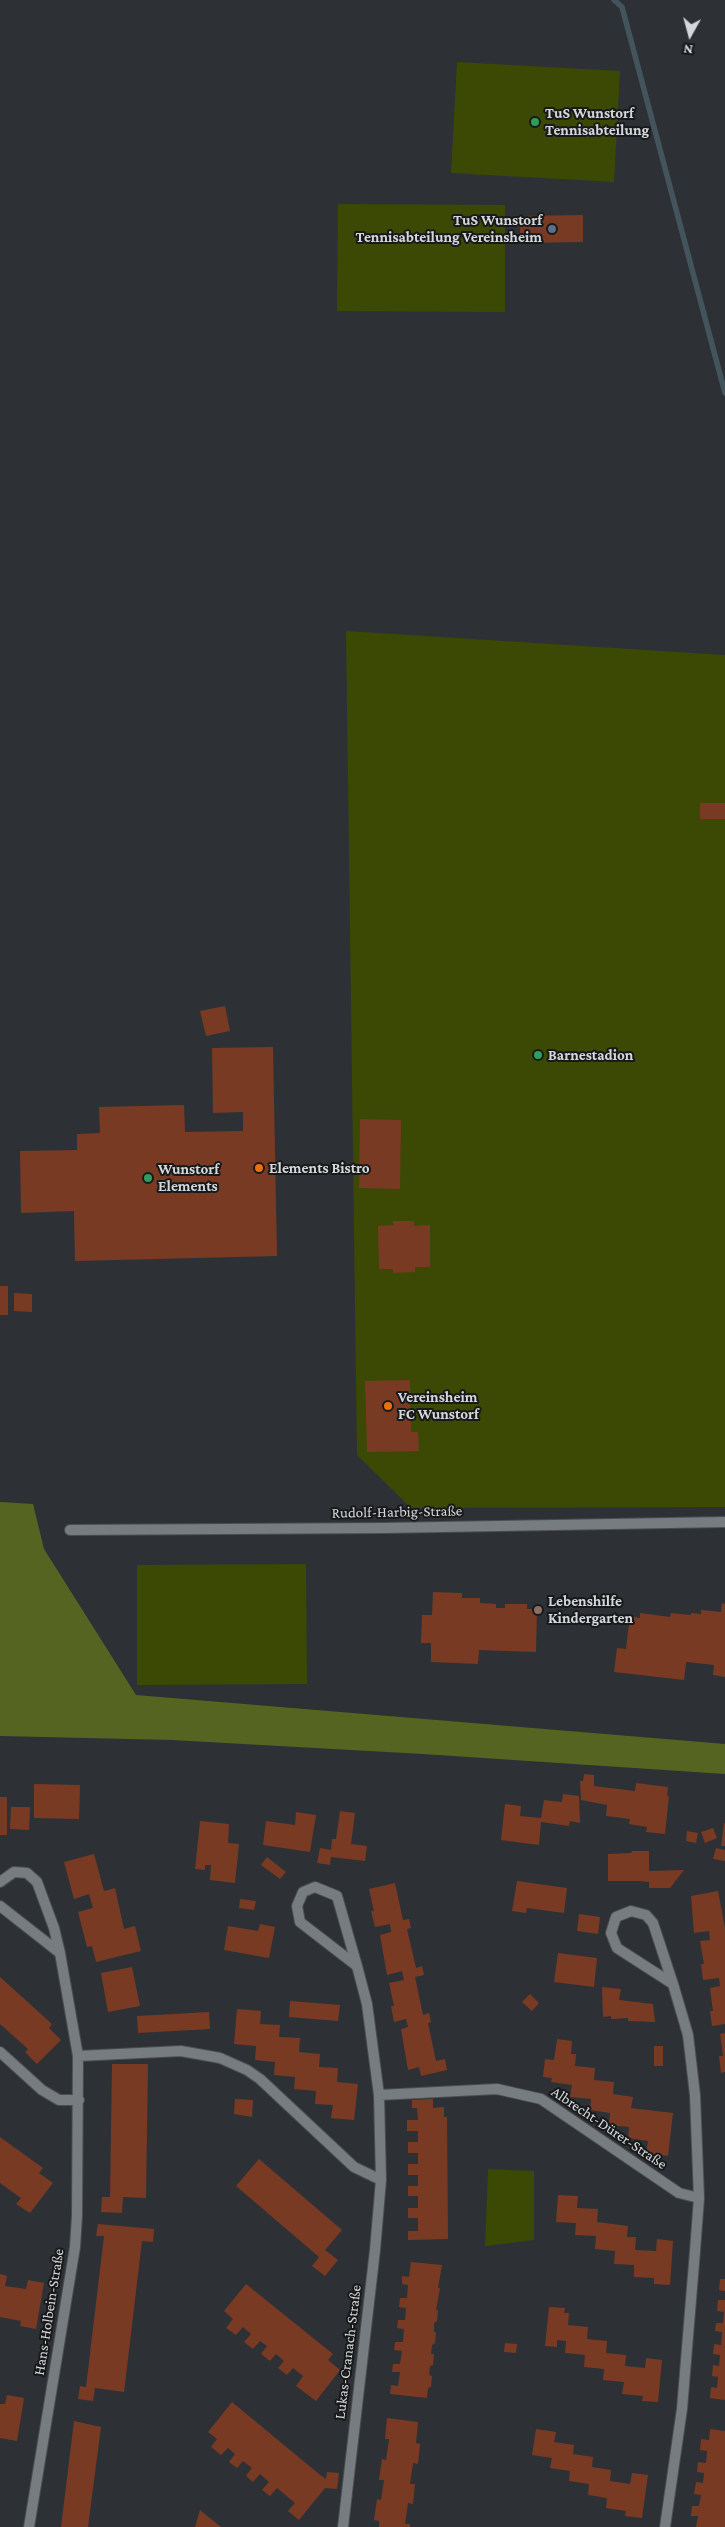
<!DOCTYPE html>
<html>
<head>
<meta charset="utf-8">
<style>
  body { margin:0 }
  #map { position:relative; width:725px; height:2527px; overflow:hidden; background:#2d3135; font-family:"Crimson Pro",serif }
  canvas { display:block }
  .north { position:absolute; left:665px; top:10px; width:50px; height:50px; -webkit-text-stroke:4px #17191a; paint-order:stroke; rotate:187deg; font-size:14px; font-weight:700; line-height:20px; text-align:center; color:#d5d8da }
  .north::after { content:''; display:block; margin:auto; width:18px; height:22px; background:#d5d8da; clip-path:polygon(50% 0,100% 100%,50% 72%,0 100%) }
</style>
</head>
<body>
<div id="map">
<canvas width="725" height="2527"></canvas>
<div class="north">N</div>
</div>
<script>
const c = document.querySelector('canvas').getContext('2d');
c.lineJoin = 'round';
function paint(path, color) { c.fillStyle = color; c.fill(path, 'evenodd'); }
const poly = rows => new Path2D(rows.map(r => 'M' + r).join(''));
function strokePath(path, color, width, dash) { c.strokeStyle = color; c.lineWidth = width; c.lineCap = dash ? 'butt' : 'round'; c.setLineDash(dash || []); c.stroke(path); }
function label(font, color, halo, rows, align = 'center') {
  c.font = font + ' "Crimson Pro",serif'; c.lineWidth = 4; c.setLineDash([]); c.textBaseline = 'middle'; c.strokeStyle = halo; c.fillStyle = color; for (const [text, x, y, turn = 0] of rows) {
    c.save(); c.translate(x, y); c.rotate((+turn || 0) * Math.PI / 180); c.textAlign = isNaN(turn) ? turn : align; if (halo) c.strokeText(text, 0, 0); c.fillText(text, 0, 0); c.restore();
  }
}
paint(poly([
  [457,62,620,71,614,182,451,173],
  [338,204,505,205,505,312,337,311],
  [346,631,725,655,725,1507,411,1508,357,1455],
  [306,1564,307,1684,137,1685,137,1565],
  [488,2169,534,2171,534,2240,485,2246]
]), '#3b4904');
paint(poly([
  [0,1502,33,1504,44,1549,136,1695,725,1744,725,1774,423,1754,172,1740,0,1736]
]), '#556521');
strokePath(poly([
  [614,0,622,7,725,393]
]), '#43545d', 5.5);
paint(poly([
  [583,215,583,242,520,243,520,216],
  [700,803,725,803,725,819,700,819],
  [225,1006,230,1031,206,1036,200,1011],
  [273,1047,277,1256,75,1261,74,1211,21,1213,20,1151,77,1150,77,1134,100,1133,99,1107,184,1105,185,1132,243,1131,243,1112,213,1113,212,1048],
  [360,1119,401,1120,400,1189,359,1188],
  [393,1221,414,1221,414,1226,430,1225,430,1267,415,1267,415,1272,393,1273,393,1269,379,1269,378,1226,393,1225],
  [0,1286,8,1286,8,1315,0,1315],
  [14,1293,32,1294,32,1312,14,1311],
  [410,1380,411,1432,418,1432,419,1451,367,1452,365,1381],
  [433,1592,462,1593,462,1598,480,1598,480,1603,496,1604,496,1608,505,1608,505,1604,527,1604,527,1609,537,1609,536,1652,479,1650,478,1664,431,1662,431,1643,421,1643,422,1615,432,1615],
  [722,1603,725,1604,725,1677,713,1675,714,1665,686,1662,684,1680,614,1672,617,1648,626,1649,630,1616,640,1618,640,1613,670,1617,671,1613,691,1615,691,1613,701,1614,701,1610,721,1612],
  [584,1774,594,1775,594,1786,635,1791,636,1783,668,1787,667,1796,669,1796,665,1834,646,1832,647,1827,629,1824,630,1819,606,1816,607,1805,581,1800,580,1781,583,1781],
  [34,1784,80,1785,79,1819,34,1818],
  [563,1794,579,1796,580,1823,570,1821,569,1826,541,1822,539,1845,501,1840,505,1804,521,1806,520,1816,541,1818,544,1800,562,1802],
  [0,1797,7,1797,7,1835,0,1835],
  [11,1807,30,1807,29,1830,10,1829],
  [340,1811,355,1813,351,1844,367,1846,365,1861,331,1857,330,1865,317,1863,320,1848,331,1850,332,1839,336,1839],
  [296,1812,316,1815,310,1852,263,1845,266,1821,295,1825],
  [200,1821,229,1824,228,1843,239,1844,235,1883,210,1880,211,1865,205,1865,205,1870,195,1869],
  [724,1823,725,1823,725,1846,721,1846],
  [713,1828,717,1838,705,1843,701,1832],
  [687,1831,698,1833,696,1843,686,1841],
  [716,1848,725,1850,725,1861,713,1859],
  [632,1851,649,1851,649,1871,684,1870,670,1888,649,1888,649,1882,640,1881,608,1881,608,1854,631,1853],
  [94,1854,104,1891,115,1888,124,1929,135,1926,141,1951,96,1962,92,1946,87,1947,78,1912,93,1908,89,1894,74,1899,64,1862],
  [267,1857,286,1872,280,1879,261,1865],
  [517,1881,567,1888,564,1913,527,1908,526,1913,512,1911],
  [395,1883,403,1920,409,1919,411,1928,407,1929,416,1968,422,1966,424,1975,415,1977,423,2015,429,2013,431,2022,428,2023,436,2061,445,2059,447,2070,421,2076,419,2067,408,2070,401,2029,408,2027,406,2019,394,2022,391,2006,394,2006,389,1983,404,1980,402,1971,387,1975,380,1935,391,1932,390,1924,375,1927,371,1911,374,1911,369,1889],
  [718,1891,725,1928,725,2024,712,2026,710,2011,713,2011,710,1988,720,1986,719,1978,703,1980,701,1964,704,1964,700,1941,710,1940,709,1931,694,1933,691,1896],
  [240,1899,256,1901,254,1910,239,1908],
  [579,1914,600,1917,598,1934,577,1931],
  [260,1924,275,1927,269,1958,224,1950,228,1926,258,1931],
  [558,1953,597,1958,594,1987,554,1982],
  [132,1967,140,2006,108,2012,101,1973],
  [0,1977,52,2024,49,2028,61,2040,37,2064,25,2052,28,2049,0,2024],
  [602,1987,621,1989,619,2000,653,2004,655,2022,628,2021,628,2018,611,2019,611,2016,603,2017],
  [530,1994,539,2003,532,2011,522,2002],
  [290,2001,340,2005,338,2021,289,2017],
  [237,2009,261,2011,260,2024,280,2025,279,2037,300,2038,299,2052,320,2054,319,2067,338,2068,337,2082,358,2084,354,2120,331,2118,333,2105,315,2104,316,2091,294,2089,295,2077,274,2075,275,2062,255,2060,256,2046,234,2044],
  [209,2012,210,2029,138,2033,137,2016],
  [725,2033,725,2072,721,2073,719,2056,723,2056,720,2034],
  [557,2039,572,2041,571,2054,576,2054,575,2066,595,2068,594,2080,614,2082,613,2094,633,2097,631,2108,673,2113,668,2156,646,2153,648,2141,628,2138,629,2127,609,2125,610,2113,590,2110,591,2099,570,2097,572,2085,551,2082,552,2078,543,2077,545,2059,554,2060],
  [654,2046,663,2046,663,2066,654,2066],
  [112,2064,148,2064,146,2198,123,2197,122,2213,101,2212,102,2197,110,2197],
  [235,2099,253,2100,252,2117,234,2114],
  [433,2099,433,2108,444,2107,444,2117,447,2117,448,2239,408,2240,408,2231,418,2231,418,2218,408,2218,408,2208,418,2208,418,2196,408,2196,408,2186,418,2186,418,2175,408,2175,408,2164,418,2164,418,2153,408,2153,408,2142,418,2142,418,2131,407,2131,407,2120,418,2120,417,2108,412,2108,412,2100],
  [0,2137,43,2168,39,2173,53,2183,30,2213,16,2204,21,2198,0,2183],
  [259,2159,342,2230,325,2250,338,2260,325,2276,312,2266,319,2257,236,2186],
  [558,2195,578,2196,577,2208,598,2209,597,2222,628,2226,627,2237,636,2237,635,2250,656,2251,657,2239,673,2241,670,2285,654,2284,654,2278,634,2277,634,2265,614,2264,615,2251,595,2249,596,2236,575,2235,576,2223,556,2222],
  [98,2224,154,2229,153,2242,142,2241,124,2392,95,2388,93,2401,78,2399,80,2386,86,2387,104,2236,96,2236],
  [411,2262,442,2265,438,2288,440,2288,436,2310,438,2310,437,2321,434,2323,434,2332,436,2332,435,2343,432,2345,431,2354,434,2354,433,2365,430,2366,429,2375,432,2376,431,2387,428,2388,427,2398,390,2394,391,2385,398,2386,400,2372,392,2372,393,2364,400,2364,402,2351,394,2350,395,2342,403,2342,404,2329,397,2328,398,2320,405,2320,406,2308,399,2307,400,2298,407,2298,408,2285,402,2284,402,2276,409,2277],
  [0,2274,7,2276,5,2286,26,2289,28,2280,44,2283,36,2329,20,2326,21,2321,0,2317],
  [720,2279,725,2279,725,2291,719,2290],
  [246,2284,333,2354,328,2360,340,2370,316,2401,296,2386,303,2376,293,2368,287,2375,278,2368,284,2361,276,2354,270,2361,261,2354,267,2346,260,2341,253,2349,244,2342,251,2334,243,2327,236,2335,226,2328,233,2319,224,2311],
  [718,2300,725,2300,725,2312,717,2311],
  [549,2307,565,2308,564,2313,569,2313,568,2325,588,2327,587,2339,607,2341,606,2353,626,2355,625,2366,645,2368,646,2358,662,2360,658,2402,642,2401,643,2396,622,2394,624,2382,603,2380,604,2369,584,2367,585,2355,565,2353,566,2341,557,2340,557,2347,545,2346],
  [724,2312,725,2312,725,2400,710,2398,711,2387,717,2388,718,2377,712,2376,713,2365,719,2366,720,2355,713,2354,714,2344,721,2345,722,2332,715,2331,716,2323,723,2323],
  [505,2343,517,2344,516,2353,504,2352],
  [7,2395,24,2398,17,2441,0,2438,0,2404,5,2404],
  [232,2402,319,2474,326,2479,327,2472,339,2473,337,2489,325,2488,299,2520,288,2511,295,2503,277,2488,270,2496,262,2490,269,2482,260,2474,253,2482,246,2476,252,2468,243,2461,237,2468,229,2462,235,2454,228,2448,221,2455,211,2447,217,2439,208,2432],
  [387,2418,418,2422,416,2443,420,2444,418,2464,413,2463,410,2484,415,2484,413,2504,408,2503,405,2524,410,2524,410,2527,379,2527,379,2521,374,2520,377,2499,381,2500,384,2480,379,2480,382,2459,386,2460,389,2439,385,2439],
  [74,2421,101,2427,88,2527,61,2527],
  [536,2429,556,2432,554,2442,574,2445,573,2454,593,2457,592,2467,611,2470,610,2481,630,2484,632,2473,648,2475,642,2518,625,2516,626,2511,606,2508,607,2498,588,2495,589,2484,569,2481,570,2471,550,2468,552,2458,532,2455],
  [710,2429,725,2431,725,2527,696,2527,698,2516,691,2516,692,2506,699,2506,701,2495,694,2494,696,2482,703,2483,704,2473,697,2472,698,2462,706,2463,707,2451,700,2450,701,2439,709,2440],
  [200,2510,221,2527,195,2527]
]), '#793a24');
const minor = poly([
  [70,1530,384,1528,725,1522],
  [0,1882,14,1872,27,1873,37,1882,54,1928,60,1953,78,2056,77,2216,75,2247,29,2527],
  [0,1906,60,1953],
  [0,2052,42,2090,59,2100,79,2100],
  [78,2056,181,2051,220,2058,247,2070,260,2079,354,2167,381,2180],
  [379,2095,497,2089,541,2099,679,2193,699,2198],
  [343,2527,375,2250,381,2180,379,2095,367,2004,357,1966,337,1896,315,1887,303,1892,297,1906,300,1922,357,1966],
  [665,2527,682,2409,695,2251,699,2198,695,2095,688,2035,673,1984,653,1923,646,1915,631,1911,616,1917,611,1933,617,1948,673,1984]
]);
strokePath(minor, '#4b4e51', 12);
strokePath(minor, '#777c80', 10);
for (const [x, y, r, color] of [
  [535,122,5,"#2e9e5b"],
  [552,229,5,"#5c6f8a"],
  [538,1055,5,"#2e9e5b"],
  [259,1168,5,"#e8710a"],
  [148,1178,5,"#2e9e5b"],
  [388,1406,5,"#e8710a"],
  [538,1610,5,"#8d6e63"]
]) { const dot = new Path2D(); dot.arc(x, y, r, 0, 2 * Math.PI); c.fillStyle = color; c.fill(dot); strokePath(dot, '#17191a', 2); }
label('bold 15px', '#d5d8da', '#17191a', [
  ["TuS Wunstorf",545,113],
  ["Tennisabteilung",545,130],
  ["TuS Wunstorf",542,220,"right"],
  ["Tennisabteilung Vereinsheim",542,237,"right"],
  ["Barnestadion",548,1055],
  ["Elements Bistro",269,1168],
  ["Wunstorf",158,1169],
  ["Elements",158,1186],
  ["Vereinsheim",398,1397],
  ["FC Wunstorf",398,1414],
  ["Lebenshilfe",548,1601],
  ["Kindergarten",548,1618]
], 'left');
label('15px', '#d5d8da', '#17191a', [
  ["Rudolf-Harbig-Straße",397,1512,-1],
  ["Albrecht-Dürer-Straße",609,2128,34],
  ["Hans-Holbein-Straße",49,2312,-81],
  ["Lukas-Cranach-Straße",348,2352,-83]
]);
</script>
</body>
</html>
